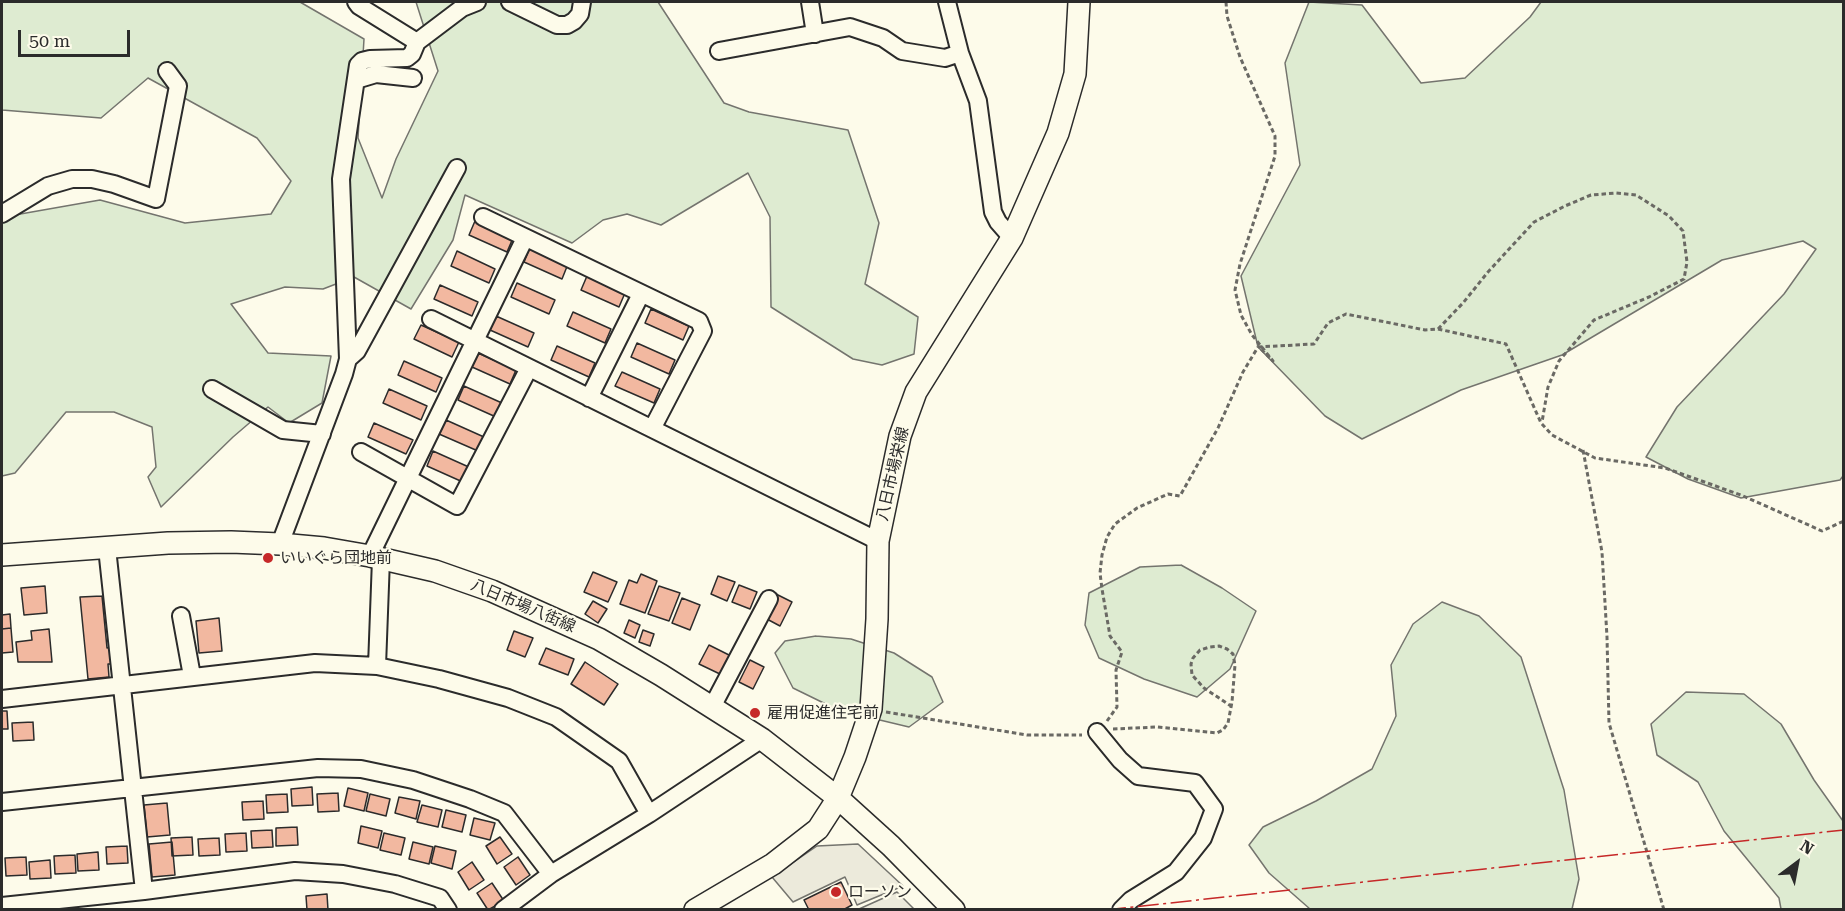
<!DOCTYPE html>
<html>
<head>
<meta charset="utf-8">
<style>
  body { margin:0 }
  #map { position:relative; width:1845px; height:911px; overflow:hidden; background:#fdfbea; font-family:"Roboto Serif",serif }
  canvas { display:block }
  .frame { position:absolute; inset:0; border:3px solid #2b2b2b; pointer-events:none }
  .north { position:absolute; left:1767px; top:833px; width:60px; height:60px; -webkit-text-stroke:4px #fdfbea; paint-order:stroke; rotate:32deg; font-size:16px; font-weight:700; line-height:24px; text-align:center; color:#2b2b2b }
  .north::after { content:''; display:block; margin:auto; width:21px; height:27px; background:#2b2b2b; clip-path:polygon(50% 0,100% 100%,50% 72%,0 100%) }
  .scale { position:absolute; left:18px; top:30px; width:112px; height:27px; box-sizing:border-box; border:3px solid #2b2b2b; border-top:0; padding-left:8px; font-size:18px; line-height:21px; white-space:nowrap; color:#2b2b2b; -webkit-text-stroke:4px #fdfbea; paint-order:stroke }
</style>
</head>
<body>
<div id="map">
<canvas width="1845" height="911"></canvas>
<div class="frame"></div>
<div class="north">N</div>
<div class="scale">50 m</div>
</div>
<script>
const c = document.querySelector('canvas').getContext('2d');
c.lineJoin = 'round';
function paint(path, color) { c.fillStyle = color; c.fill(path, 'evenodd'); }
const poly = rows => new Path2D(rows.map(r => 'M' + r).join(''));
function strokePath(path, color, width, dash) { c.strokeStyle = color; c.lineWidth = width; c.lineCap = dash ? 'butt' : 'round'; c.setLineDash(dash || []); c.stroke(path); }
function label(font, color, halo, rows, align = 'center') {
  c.font = font + ' "Roboto Serif","Noto Sans JP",serif'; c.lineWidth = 4.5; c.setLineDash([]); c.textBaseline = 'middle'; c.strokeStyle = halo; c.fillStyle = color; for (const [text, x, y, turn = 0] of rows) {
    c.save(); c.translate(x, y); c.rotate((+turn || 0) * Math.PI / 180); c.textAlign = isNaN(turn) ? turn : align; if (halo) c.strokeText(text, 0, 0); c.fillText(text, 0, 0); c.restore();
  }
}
const green = poly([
  [2,2,300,2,364,39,358,138,382,198,396,159,438,71,416,2,658,2,724,103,749,112,848,130,879,223,865,284,918,317,914,354,882,365,853,359,771,307,770,217,748,173,661,225,627,214,603,220,572,243,465,195,453,240,411,309,354,277,323,289,285,287,231,304,268,353,331,356,322,403,289,423,268,407,233,437,161,507,148,477,156,467,152,427,114,412,66,412,15,473,2,476,2,221,9,216,100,200,185,223,271,214,291,181,257,138,148,78,101,118,2,110,2,2],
  [1309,2,1362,5,1421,83,1465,78,1530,17,1541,2,1843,2,1843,476,1840,480,1741,498,1688,479,1646,457,1677,407,1784,294,1816,249,1803,241,1722,260,1562,355,1461,390,1362,439,1325,416,1258,347,1241,276,1300,165,1285,63,1309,2],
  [1181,565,1222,588,1256,611,1230,669,1197,697,1144,679,1099,658,1085,625,1089,593,1140,567,1181,565],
  [1442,602,1479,616,1521,657,1564,790,1579,879,1572,909,1310,909,1269,873,1249,845,1263,827,1316,801,1372,769,1396,716,1391,665,1413,624,1442,602],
  [816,636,851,639,894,653,932,677,943,702,909,727,838,710,793,688,775,653,785,641,816,636],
  [1686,692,1744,694,1781,724,1814,780,1843,821,1843,909,1781,909,1779,898,1724,831,1698,782,1657,755,1651,724,1686,692]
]);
paint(green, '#deebd1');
strokePath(green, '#74746e', 1.5);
const parking = poly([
  [858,844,903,886,857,905,845,877,793,902,772,877,817,846,858,844],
  [897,892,914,909,859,909,897,892]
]);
paint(parking, '#eceadb');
strokePath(parking, '#74746e', 1.5);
const building = poly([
  [475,221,513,238,507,252,469,235,475,221],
  [530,247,568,264,562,279,524,262,530,247],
  [457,251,495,269,489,283,451,266,457,251],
  [587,276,625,293,619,307,581,290,587,276],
  [517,283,555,300,549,314,511,297,517,283],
  [440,285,478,302,472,316,434,299,440,285],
  [651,309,689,326,683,340,645,323,651,309],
  [573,312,611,329,605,343,567,326,573,312],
  [496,316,534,333,528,347,490,330,496,316],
  [421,325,459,342,452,357,414,339,421,325],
  [637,343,675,360,669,374,631,357,637,343],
  [557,346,595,363,589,377,551,360,557,346],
  [478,353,516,370,510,384,472,367,478,353],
  [404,361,442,378,436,392,398,375,404,361],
  [622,372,660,389,654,403,615,386,622,372],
  [464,386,502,403,496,417,458,400,464,386],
  [389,389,427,406,421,420,383,403,389,389],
  [446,420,484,437,478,451,439,434,446,420],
  [374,423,413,440,406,454,368,437,374,423],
  [433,451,471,468,465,483,427,466,433,451],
  [593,572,617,582,608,602,584,592,593,572],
  [641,574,657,581,645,613,620,604,629,580,637,583,641,574],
  [718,576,735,582,727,601,711,594,718,576],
  [739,585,757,592,750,609,732,602,739,585],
  [45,586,47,613,24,615,21,588,45,586],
  [659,586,680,593,669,621,648,614,659,586],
  [776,594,792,602,780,626,765,618,776,594],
  [102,596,107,648,111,647,113,664,108,664,109,677,88,679,80,597,102,596],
  [682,598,700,605,690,630,672,623,682,598],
  [593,601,607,609,598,623,585,614,593,601],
  [10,614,11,628,2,629,2,615,10,614],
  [219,618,222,651,199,653,196,621,219,618],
  [629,620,640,625,635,638,624,633,629,620],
  [11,628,13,652,2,653,2,629,11,628],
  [49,629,52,662,18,662,16,642,32,640,31,631,49,629],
  [643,630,654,634,650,646,639,642,643,630],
  [514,631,533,638,525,657,507,650,514,631],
  [709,645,731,656,722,675,699,664,709,645],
  [546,648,574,659,568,675,539,664,546,648],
  [750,660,764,667,753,689,739,682,750,660],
  [585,662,618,684,604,705,571,684,585,662],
  [2,711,7,711,8,729,2,729,2,711],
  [33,722,34,740,13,741,12,723,33,722],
  [312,787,313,805,292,806,291,789,312,787],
  [348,788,368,793,364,811,344,806,348,788],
  [338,793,339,811,318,812,317,794,338,793],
  [287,794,288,812,267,813,266,795,287,794],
  [370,794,390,799,386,816,366,811,370,794],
  [399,797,420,801,416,819,395,813,399,797],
  [263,801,264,819,243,820,242,802,263,801],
  [167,803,170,835,147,837,144,805,167,803],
  [422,805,442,810,438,827,417,822,422,805],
  [446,810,466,815,462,832,442,827,446,810],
  [474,818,495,823,490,840,470,835,474,818],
  [361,826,382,831,378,848,358,843,361,826],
  [297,827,298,845,276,846,276,828,297,827],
  [272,830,273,847,252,848,251,831,272,830],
  [246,833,247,851,226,852,225,834,246,833],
  [384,833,405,838,401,855,380,850,384,833],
  [192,837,193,855,172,856,171,838,192,837],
  [500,837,512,854,497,864,486,846,500,837],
  [219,838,220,855,199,856,198,839,219,838],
  [172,842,175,875,152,877,149,844,172,842],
  [413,842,433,847,429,864,409,859,413,842],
  [127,846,128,863,107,864,106,847,127,846],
  [435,846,456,851,452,869,431,863,435,846],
  [98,852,99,870,78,871,77,854,98,852],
  [75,855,76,873,55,874,54,856,75,855],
  [26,857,27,875,6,876,5,858,26,857],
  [518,857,530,875,516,885,504,867,518,857],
  [50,860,51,878,30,879,29,862,50,860],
  [472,862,484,880,469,890,458,872,472,862],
  [841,882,852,905,843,910,809,910,804,900,841,882],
  [492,883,504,901,488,910,477,893,492,883],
  [327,894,328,910,307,910,306,896,327,894]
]);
paint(building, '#f2b8a0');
strokePath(building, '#2b2b2b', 1.5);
const minor = poly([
  [510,2,557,25,567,25,574,21,580,14,582,2],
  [810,2,815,34],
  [947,2,960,53,978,101,993,212,998,222,1012,238],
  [417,42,462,8,477,2],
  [719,51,850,27,883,38,902,51,945,58,960,53],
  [356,80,376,74,413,78],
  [2,214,48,186,72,179,92,179,114,184,156,199,178,86,167,71],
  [483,217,699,321,703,331,652,429],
  [431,319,878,541],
  [348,359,357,351,457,168],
  [212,389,283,430,322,434],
  [589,398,641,294],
  [361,452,457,506,529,368],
  [280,544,344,374,348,359,341,179,358,65,362,61,370,59,407,58,412,54,417,42,359,6,356,2],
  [107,548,144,891],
  [370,556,525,238],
  [181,616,192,676],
  [377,666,381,559],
  [2,699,315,663,377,666,439,679,508,698,556,717,619,761,649,814],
  [712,707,769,599],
  [1097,732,1120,760,1138,776,1195,783,1214,809,1203,838,1176,872,1131,900,1121,910],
  [2,802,318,768,361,769,413,780,470,799,504,813,551,874],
  [2,906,144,891,295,871,343,874,395,884,440,898,448,910],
  [503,910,551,874,649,814,762,739]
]);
const major = poly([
  [2,555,168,543,231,542,280,544,324,548,370,556,435,571,492,591,599,639,661,675,762,739,838,798,891,846,954,910],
  [695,910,773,864,818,829,838,798,855,757,871,709,877,619,878,541,900,436,916,392,1012,238,1058,133,1075,74,1079,2]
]);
strokePath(minor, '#2b2b2b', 20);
strokePath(major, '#2b2b2b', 24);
strokePath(poly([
  [1226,2,1227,16,1240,57,1275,136,1275,156,1240,264,1235,290,1241,315,1252,335,1273,361,1259,347],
  [1438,329,1463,303,1488,272,1534,222,1565,206,1591,195,1616,193,1636,195,1669,216,1683,231,1687,262,1684,279,1649,297,1594,320,1559,361,1548,387,1542,422],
  [1258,347,1314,344,1328,323,1346,314,1425,330,1438,329,1506,344,1541,423,1552,435,1595,458,1665,468,1741,495,1822,531,1844,521],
  [1583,450,1602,552,1607,637,1609,723,1664,910],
  [886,712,1027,735,1082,735],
  [1107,721,1117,707,1116,670,1122,652,1110,636,1102,589,1100,573,1102,555,1107,537,1115,524,1137,508,1168,494,1180,496,1218,428,1243,372,1258,347],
  [1113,729,1157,727,1217,733,1223,730,1228,723,1232,702,1235,665,1233,654,1227,649,1219,646,1210,647,1200,650,1193,658,1191,664,1192,675,1204,688,1231,706]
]), '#6a6964', 3, [4.5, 3]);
strokePath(minor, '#fdfbea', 16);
strokePath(major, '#fdfbea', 21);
strokePath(poly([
  [1105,910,1844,830]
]), '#c62828', 1.5, [21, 4.5, 3, 4.5]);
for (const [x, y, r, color] of [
  [268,558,6,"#c62828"],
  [755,713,6,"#c62828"],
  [836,892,6,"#c62828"]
]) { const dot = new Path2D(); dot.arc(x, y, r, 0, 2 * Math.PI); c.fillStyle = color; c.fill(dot); strokePath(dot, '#fdfbea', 2); }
label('16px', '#2b2b2b', '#fdfbea', [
  ["八日市場栄線",893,474,-77],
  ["八日市場八街線",523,606,23]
]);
label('16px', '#2b2b2b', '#fdfbea', [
  ["いいぐら団地前",280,558],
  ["雇用促進住宅前",767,713],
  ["ローソン",848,892]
], 'left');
</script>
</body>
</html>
